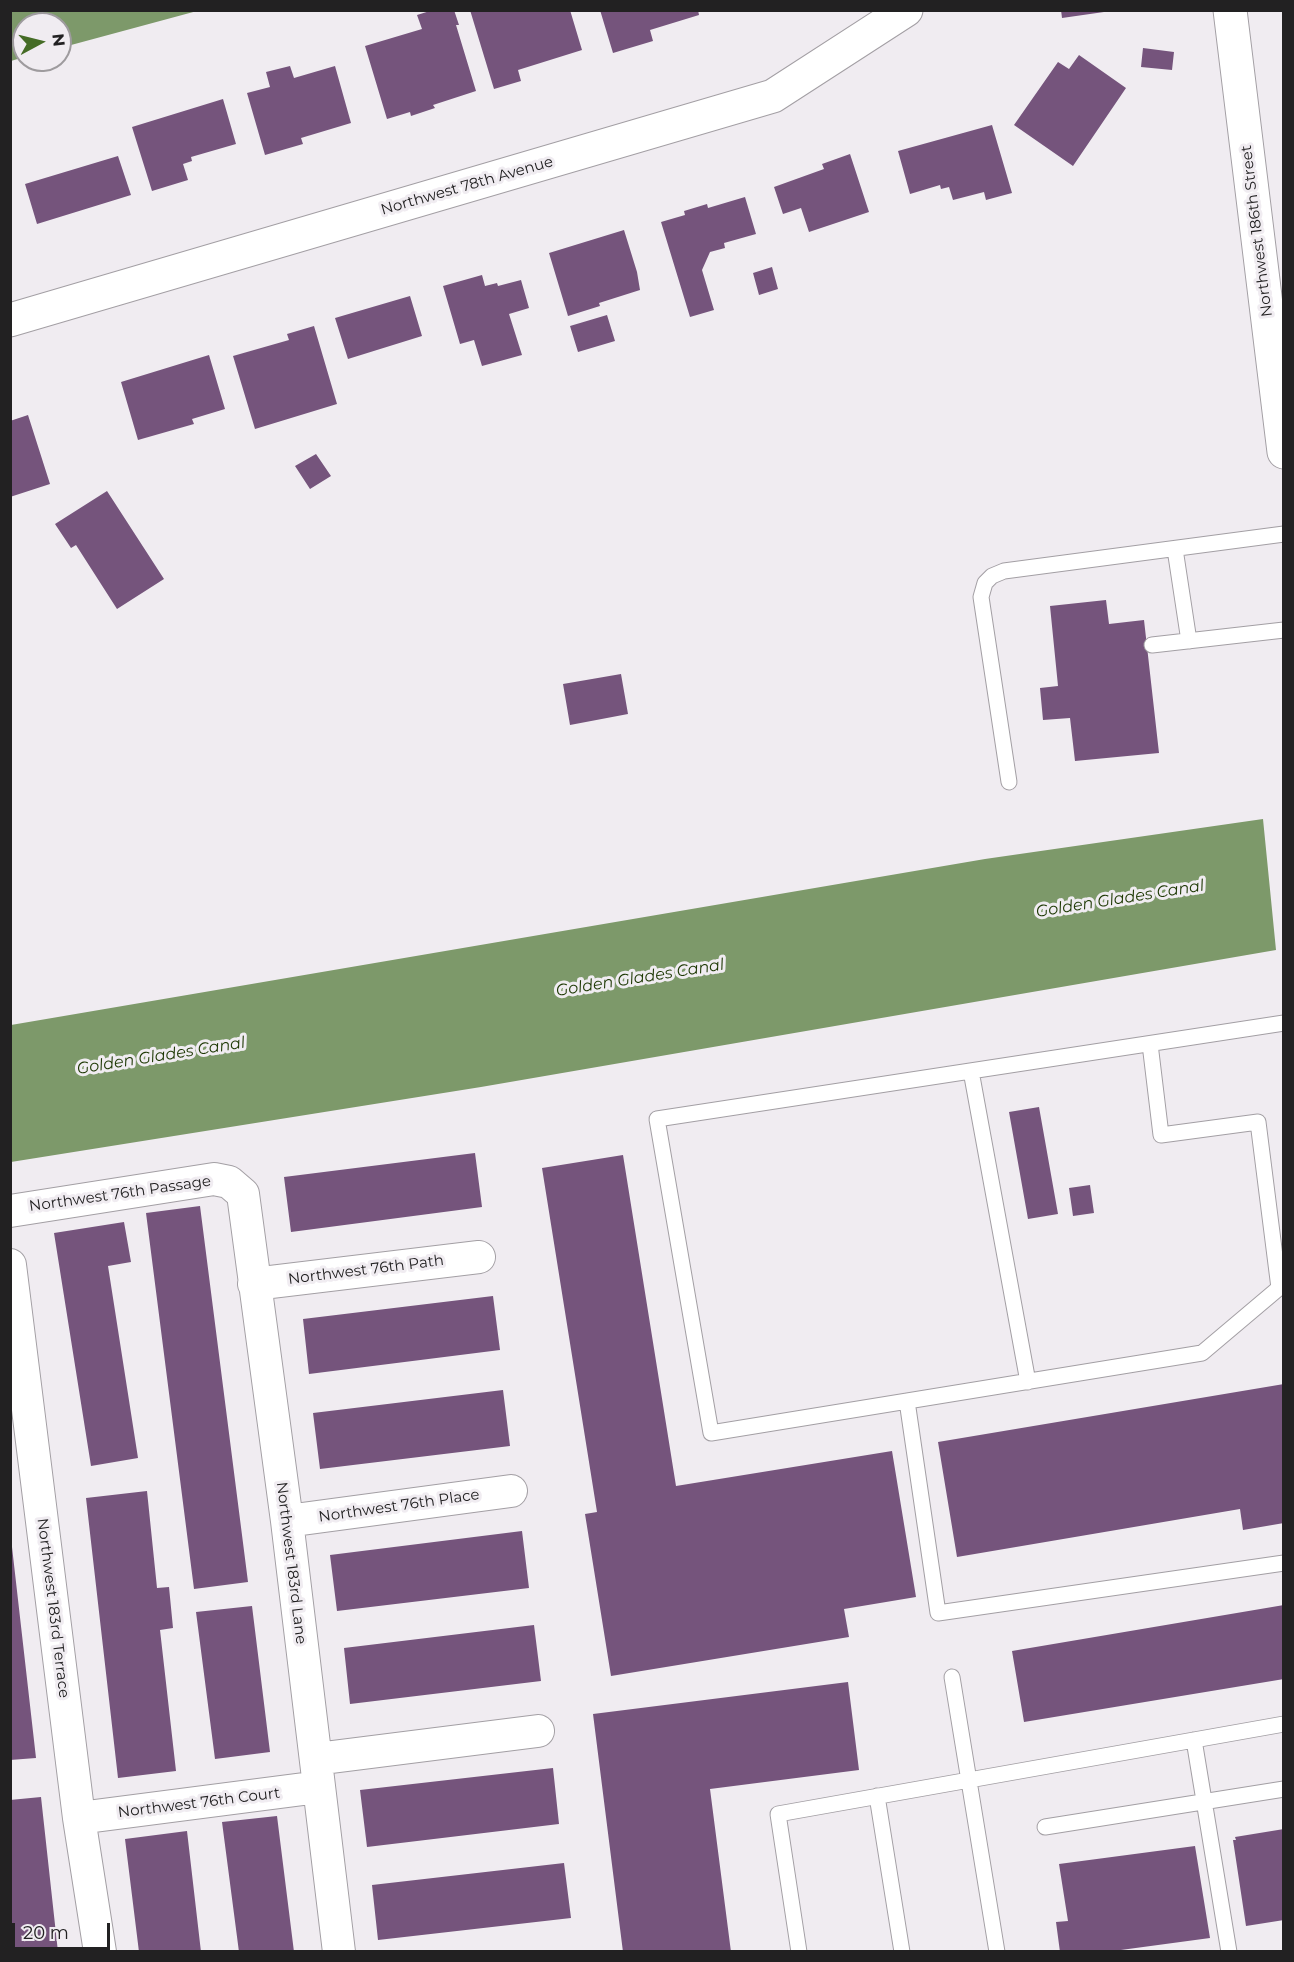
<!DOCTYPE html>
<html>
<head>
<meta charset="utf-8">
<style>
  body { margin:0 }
  #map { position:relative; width:1294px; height:1962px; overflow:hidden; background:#f0ecf1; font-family:Montserrat,sans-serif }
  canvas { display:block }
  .frame { position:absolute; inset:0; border:12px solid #222122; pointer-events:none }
  .north { position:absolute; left:12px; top:12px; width:60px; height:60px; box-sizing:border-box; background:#f0ecf1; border:2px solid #9e9b9e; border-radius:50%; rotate:83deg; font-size:16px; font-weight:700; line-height:24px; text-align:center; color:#222122 }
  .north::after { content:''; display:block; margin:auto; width:21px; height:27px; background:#456c26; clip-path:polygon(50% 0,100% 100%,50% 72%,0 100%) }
  .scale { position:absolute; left:12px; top:1923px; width:98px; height:27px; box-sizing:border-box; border:3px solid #222122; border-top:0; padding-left:8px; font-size:18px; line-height:21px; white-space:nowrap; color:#222122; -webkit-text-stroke:4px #f0ecf1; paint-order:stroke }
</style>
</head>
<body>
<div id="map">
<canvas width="1294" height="1962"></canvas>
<div class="frame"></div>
<div class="north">N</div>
<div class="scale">20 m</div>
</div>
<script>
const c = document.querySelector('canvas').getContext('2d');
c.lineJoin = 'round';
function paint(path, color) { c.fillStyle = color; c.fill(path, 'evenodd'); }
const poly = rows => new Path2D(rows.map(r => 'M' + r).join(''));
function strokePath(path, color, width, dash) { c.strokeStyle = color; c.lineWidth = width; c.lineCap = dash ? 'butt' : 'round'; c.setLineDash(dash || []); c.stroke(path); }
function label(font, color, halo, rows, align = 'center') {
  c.font = font + ' Montserrat,sans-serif'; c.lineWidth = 6; c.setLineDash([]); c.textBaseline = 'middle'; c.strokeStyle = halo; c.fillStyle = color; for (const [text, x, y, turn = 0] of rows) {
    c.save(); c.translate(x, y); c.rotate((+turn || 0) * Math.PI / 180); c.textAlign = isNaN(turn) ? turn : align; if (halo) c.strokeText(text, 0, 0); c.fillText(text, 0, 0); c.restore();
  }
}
paint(poly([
  [11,10,197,10,197,11,60,48,60,24,24,24,24,57,11,61],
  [1263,819,1276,950,481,1087,11,1162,11,1025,985,859]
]), '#7d996a');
paint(poly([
  [433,10,454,10,459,25,456,25,476,91,433,105,435,108,411,116,410,112,387,119,365,46,422,29,417,15],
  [470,10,570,10,582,50,518,70,521,81,494,89],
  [600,10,698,10,699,15,650,30,653,41,613,53],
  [1061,10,1103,10,1104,12,1062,18],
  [1143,48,1174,52,1172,70,1141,67],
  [1079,55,1126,88,1073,166,1014,125,1058,62,1069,69],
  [290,66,294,78,335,66,351,123,301,138,303,144,265,155,247,93,270,87,266,72],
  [223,99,236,144,191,157,192,161,183,164,188,180,152,191,132,127],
  [992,125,1012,193,986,200,984,192,953,200,949,187,941,189,940,185,910,194,898,151],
  [850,154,869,212,809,232,801,208,783,214,774,187,824,169,822,164],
  [118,156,131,195,37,224,25,184],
  [745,197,756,234,724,243,725,248,710,252,702,270,714,310,690,317,661,222,685,215,684,211,707,204,708,208],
  [624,230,637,272,640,290,599,303,600,306,568,316,549,253],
  [772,267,778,289,759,295,753,273],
  [482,275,485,286,497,283,498,286,521,280,529,308,509,314,522,355,482,366,474,340,460,344,443,286],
  [410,296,422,336,348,359,335,318],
  [607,315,615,341,578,352,570,326],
  [314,326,337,404,255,429,233,356,289,340,287,334],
  [209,355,225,409,192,419,194,424,138,440,121,382],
  [28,415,50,484,10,497,10,421],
  [316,454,331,476,310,489,295,466],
  [107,491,164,579,117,609,76,545,71,548,55,524],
  [1106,600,1109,624,1144,620,1159,753,1075,761,1070,718,1043,720,1040,688,1058,686,1050,606],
  [621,674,628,714,570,725,563,684],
  [1039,1107,1058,1214,1028,1219,1009,1112],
  [475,1153,482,1207,291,1232,284,1177],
  [623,1155,676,1486,892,1451,916,1597,844,1609,849,1637,611,1676,585,1514,597,1512,542,1168],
  [1090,1185,1094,1213,1073,1216,1069,1188],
  [200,1206,248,1582,194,1589,146,1213],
  [124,1222,131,1262,108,1266,138,1458,91,1466,54,1233],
  [493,1296,500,1350,309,1374,303,1319],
  [1284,1384,1284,1523,1243,1530,1240,1509,957,1557,938,1442],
  [503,1390,510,1446,320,1469,313,1413],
  [147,1491,157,1588,169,1587,173,1628,160,1630,176,1771,118,1778,86,1498],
  [522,1531,529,1588,337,1611,330,1555],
  [10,1547,12,1547,36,1758,10,1760],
  [1284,1605,1284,1679,1024,1722,1012,1651],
  [252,1606,270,1752,215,1759,196,1612],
  [534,1625,541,1681,350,1704,344,1648],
  [848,1682,859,1770,710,1789,731,1952,623,1952,593,1714],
  [553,1768,559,1824,367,1847,360,1790],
  [41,1797,58,1952,10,1952,10,1800],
  [277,1816,294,1952,239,1952,222,1822],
  [1284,1829,1284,1920,1246,1926,1233,1840,1236,1840,1235,1837],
  [187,1831,201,1952,139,1952,125,1839],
  [1195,1846,1210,1938,1106,1952,1060,1952,1056,1922,1068,1921,1059,1864],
  [564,1863,571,1918,378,1940,372,1885]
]), '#75547c');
const service = poly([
  [1175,549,1189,641],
  [1152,645,1284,630],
  [1009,782,981,597,985,583,992,576,1004,571,1284,534],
  [1150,1044,1161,1135,1258,1122,1279,1288,1202,1353,711,1433,657,1119,1284,1023],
  [971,1071,1028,1382],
  [907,1401,938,1613,1284,1563],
  [952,1677,997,1952],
  [1194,1740,1229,1952],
  [877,1796,902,1952],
  [1045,1827,1284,1789],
  [799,1952,778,1814,1284,1724]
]);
const minor = poly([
  [10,1211,214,1179,229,1182,243,1194,287,1521,339,1952],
  [10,1265,79,1818,100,1952],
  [254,1284,479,1257],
  [287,1521,511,1491],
  [316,1759,538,1731],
  [79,1818,319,1787]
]);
const tertiary = poly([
  [10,320,773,96,906,10]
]);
const primary = poly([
  [1230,10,1284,452]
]);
strokePath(service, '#a39fa4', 17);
strokePath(minor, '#a39fa4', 34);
strokePath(tertiary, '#a39fa4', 35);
strokePath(primary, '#a39fa4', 35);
strokePath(service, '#fff', 15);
strokePath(minor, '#fff', 32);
strokePath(tertiary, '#fff', 33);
strokePath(primary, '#fff', 33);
label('15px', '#222122', '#f0ecf1', [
  ["Northwest 78th Avenue",467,186,-16],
  ["Northwest 186th Street",1257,231,-97],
  ["Northwest 76th Passage",120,1194,-8],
  ["Northwest 76th Path",366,1270,-7],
  ["Northwest 76th Place",399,1506,-8],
  ["Northwest 183rd Lane",291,1563,83],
  ["Northwest 183rd Terrace",53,1608,83],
  ["Northwest 76th Court",199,1803,-7]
]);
label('italic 16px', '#1d3803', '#f0ecf1', [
  ["Golden Glades Canal",1120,899,-9],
  ["Golden Glades Canal",640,978,-9],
  ["Golden Glades Canal",161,1056,-9]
]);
</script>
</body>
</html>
